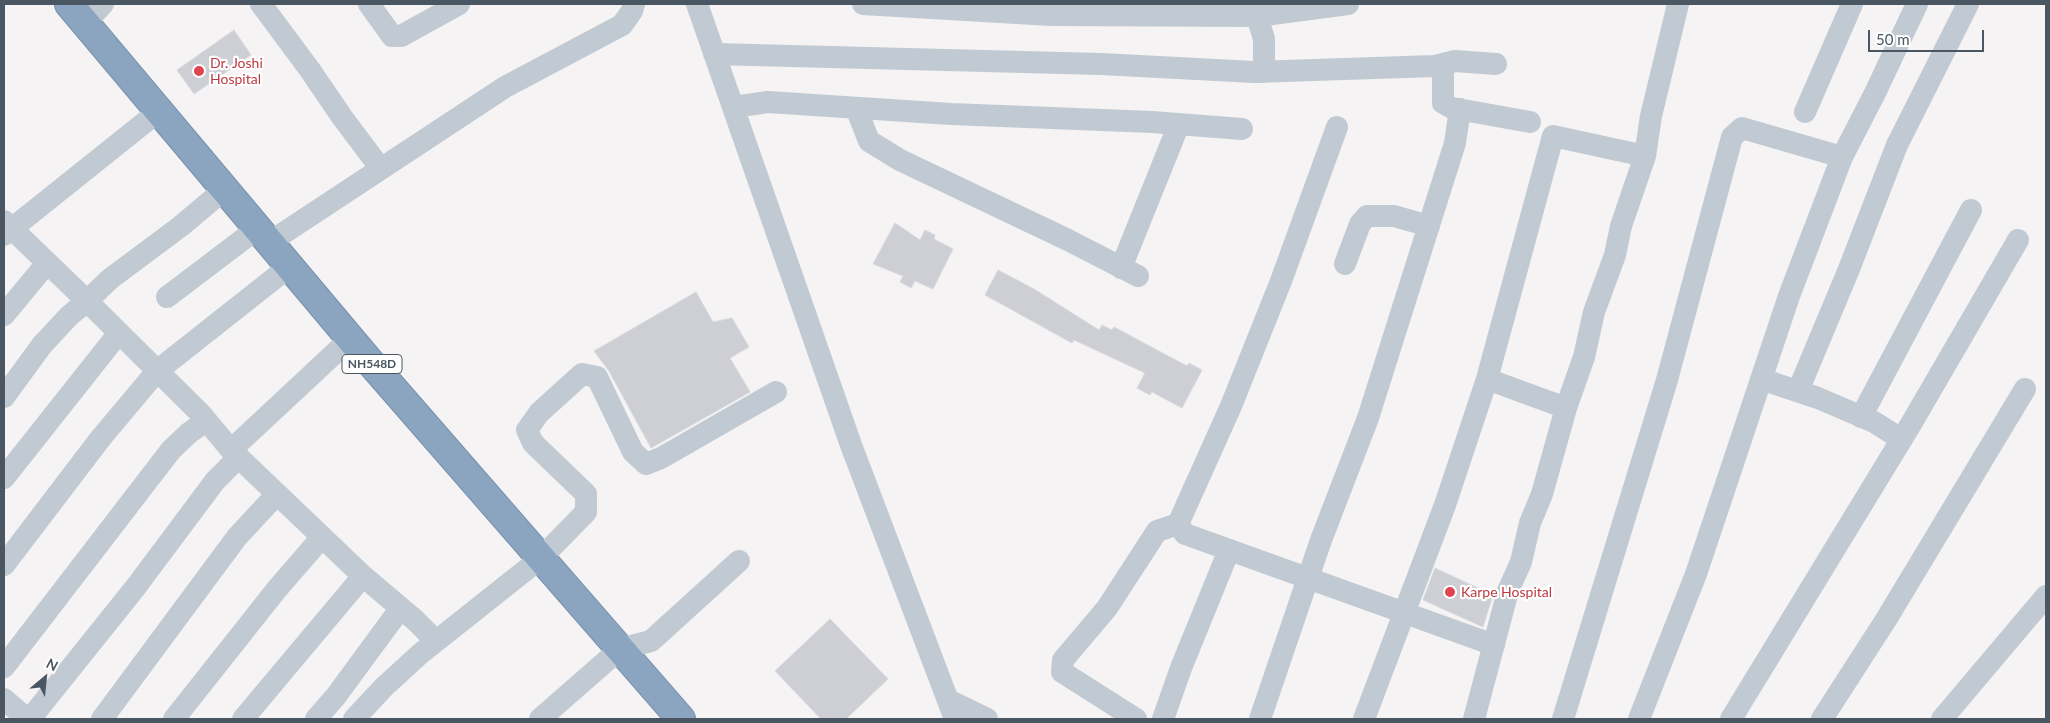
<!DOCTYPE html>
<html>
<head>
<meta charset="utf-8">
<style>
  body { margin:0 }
  #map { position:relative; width:2050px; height:723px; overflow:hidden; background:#f5f3f3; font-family:Lato,sans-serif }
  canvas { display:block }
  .frame { position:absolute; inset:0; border:5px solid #4a5661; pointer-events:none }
  .north { position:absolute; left:20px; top:653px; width:50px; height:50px; -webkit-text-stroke:4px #fff; paint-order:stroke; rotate:28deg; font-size:14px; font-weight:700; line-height:20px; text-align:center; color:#4a5661 }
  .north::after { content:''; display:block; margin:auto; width:18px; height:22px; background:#4a5661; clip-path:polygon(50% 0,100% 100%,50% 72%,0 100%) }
  .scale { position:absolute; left:1868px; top:30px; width:116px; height:22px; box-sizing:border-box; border:2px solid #4a5661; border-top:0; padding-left:6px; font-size:15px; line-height:18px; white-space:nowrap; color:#4a5661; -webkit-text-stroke:4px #fff; paint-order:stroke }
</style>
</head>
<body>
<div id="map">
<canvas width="2050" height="723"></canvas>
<div class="frame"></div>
<div class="north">N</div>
<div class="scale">50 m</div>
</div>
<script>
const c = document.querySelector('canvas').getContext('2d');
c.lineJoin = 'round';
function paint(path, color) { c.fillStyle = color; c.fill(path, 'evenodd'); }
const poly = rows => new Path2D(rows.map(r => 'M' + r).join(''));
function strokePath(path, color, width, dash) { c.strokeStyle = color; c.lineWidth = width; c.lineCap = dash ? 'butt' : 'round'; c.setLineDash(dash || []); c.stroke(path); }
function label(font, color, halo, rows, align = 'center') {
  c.font = font + ' Lato,sans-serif'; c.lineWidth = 4.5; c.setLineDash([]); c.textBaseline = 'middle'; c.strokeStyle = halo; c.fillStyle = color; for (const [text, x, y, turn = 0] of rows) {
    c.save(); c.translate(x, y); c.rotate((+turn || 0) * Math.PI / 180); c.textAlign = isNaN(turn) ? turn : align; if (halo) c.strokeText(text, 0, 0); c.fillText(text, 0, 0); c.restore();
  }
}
const building = poly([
  [234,30,251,55,194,94,177,70,234,30],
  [895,223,920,240,925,230,935,235,934,239,953,249,933,289,915,281,911,288,900,282,903,276,873,264,895,223],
  [998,270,1034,289,1099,330,1102,325,1112,330,1114,327,1187,366,1189,363,1202,370,1182,408,1152,392,1150,395,1137,388,1145,373,1074,340,1072,343,985,295,998,270],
  [696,292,713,322,732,318,749,347,730,358,750,392,651,448,609,371,594,351,696,292],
  [1435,568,1493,595,1483,627,1423,600,1435,568],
  [830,619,888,679,846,719,821,719,775,671,830,619]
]);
paint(building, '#cdcfd5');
strokePath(building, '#d7d9de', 1);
const highway = poly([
  [69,4,370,362,681,719]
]);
strokePath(highway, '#7690ad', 30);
strokePath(poly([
  [261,4,310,70,342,117,381,169],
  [369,4,392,36,401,36,459,4],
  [697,4,851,445,955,719],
  [863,4,1051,15,1257,16,1348,4],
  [1257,4,1257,16,1264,39,1264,72],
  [85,23,103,4],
  [714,54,1101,64,1254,72,1435,66,1455,61,1496,64],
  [1443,64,1443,103,1452,108,1530,122],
  [733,107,768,102,951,114,1152,122,1242,129],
  [856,108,869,141,900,160,1068,240,1138,276],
  [1805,112,1852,4],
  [1337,127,1281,281,1231,406,1178,524,1185,534,1494,645],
  [225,189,181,226,110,279,87,301,201,414,231,450],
  [4,221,87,301,69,316,42,345,4,397],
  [4,235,159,111],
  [270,242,505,87,622,25,632,11,634,4],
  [1345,264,1360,224,1367,216,1394,216,1429,226],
  [1121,268,1179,124],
  [167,297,258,228],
  [4,315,47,263],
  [1487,379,1566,408],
  [1761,379,1818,398,1874,422,1901,439],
  [1798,391,1849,269,1897,145,1968,4],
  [1861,417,1971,210],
  [4,478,118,334],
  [4,565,100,439,157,371,290,266],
  [363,576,415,620,436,641],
  [4,667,171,450,189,433,206,421],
  [4,699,27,719],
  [948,700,987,719],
  [30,719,135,588,215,481,239,457],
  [102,719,237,537,277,494],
  [174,719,277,589,322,537],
  [243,719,363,576,231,450,351,338],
  [316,719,336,696,400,609],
  [354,719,384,687,420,654,541,558,586,512,586,494,533,443,527,430,539,413,582,374,597,377,633,452,646,464,661,458,776,392],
  [540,719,620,649,651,641,739,561],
  [1136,719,1062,672,1063,660,1107,608,1157,531,1178,524],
  [1163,719,1181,668,1229,550],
  [1260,719,1321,540,1368,418,1455,143,1460,109],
  [1364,719,1445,505,1487,379,1553,136,1645,156],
  [1474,719,1508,591,1521,562,1530,523,1542,494,1566,408,1584,357,1594,312,1615,255,1621,226,1645,156,1651,116,1678,4],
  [1563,719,1667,380,1732,137,1742,128,1842,157],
  [1639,719,1696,574,1789,296,1842,157,1875,93,1917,4],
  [1731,719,1911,424,2018,240],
  [1822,719,1887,618,2025,389],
  [1942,719,2046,596]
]), '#c1cad2', 22);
strokePath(highway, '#8ba5c1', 28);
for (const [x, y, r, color] of [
  [199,71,6,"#e0444e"],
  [1450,592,6,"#e0444e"]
]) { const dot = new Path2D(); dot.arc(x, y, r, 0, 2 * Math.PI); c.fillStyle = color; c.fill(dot); strokePath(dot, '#fff', 2); }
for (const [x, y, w] of [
  [372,364,60]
]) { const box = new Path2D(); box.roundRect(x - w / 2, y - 9.5, w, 19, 4); c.fillStyle = '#fff'; c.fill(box); strokePath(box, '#4a5661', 1); }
label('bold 12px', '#4a5661', null, [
  ["NH548D",372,364]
]);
label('14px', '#be3a42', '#fff', [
  ["Dr. Joshi",210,63],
  ["Hospital",210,79],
  ["Karpe Hospital",1461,592]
], 'left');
</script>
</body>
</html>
